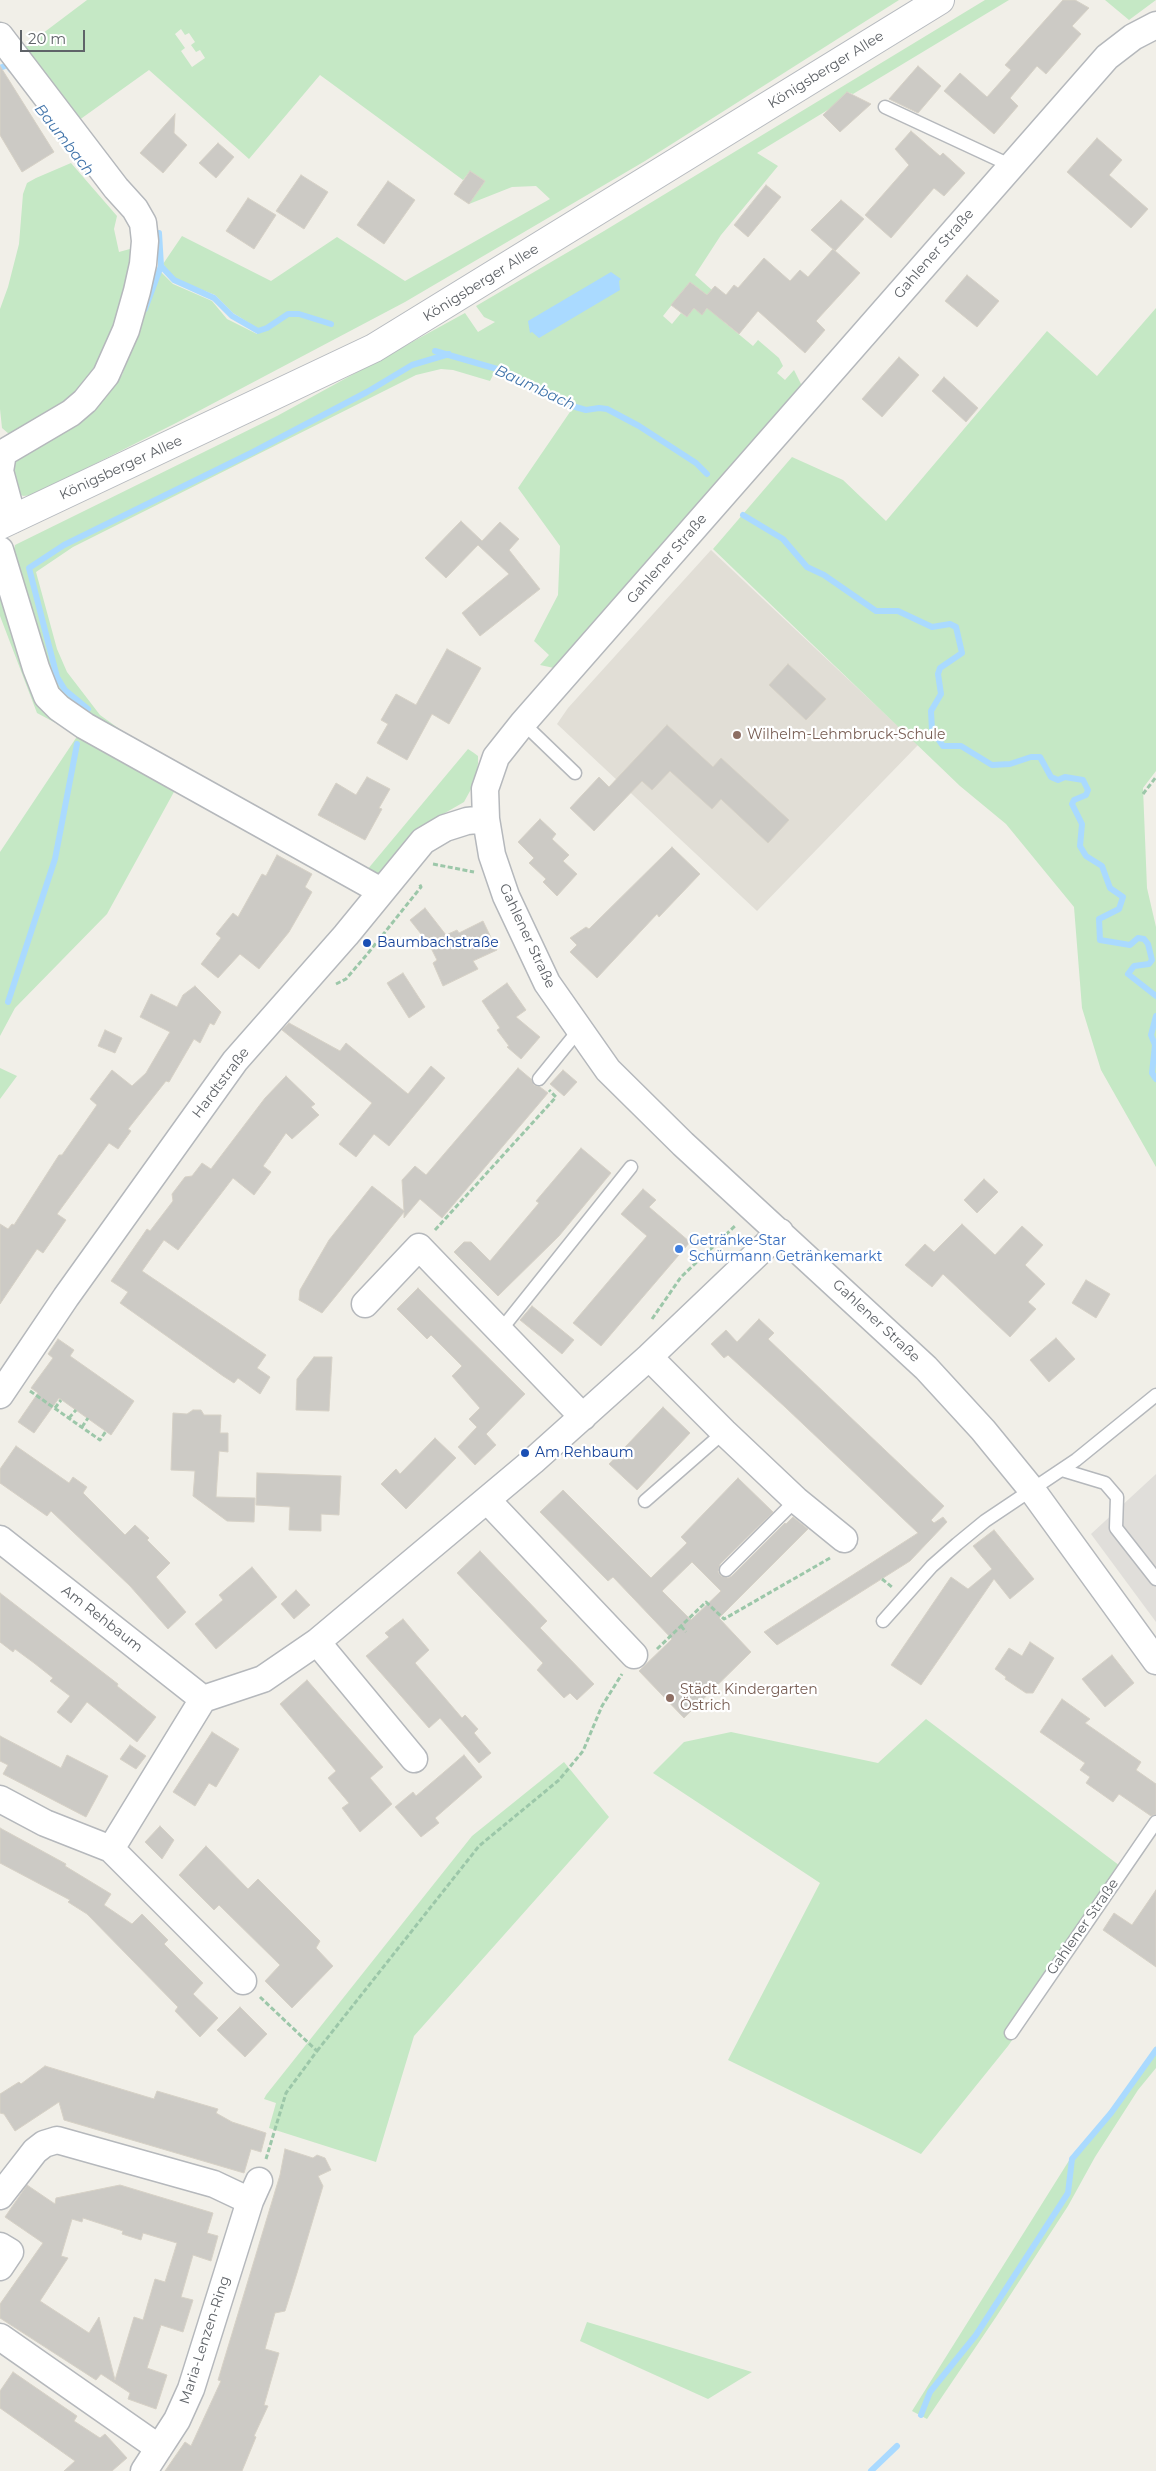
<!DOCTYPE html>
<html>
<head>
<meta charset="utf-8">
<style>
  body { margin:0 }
  #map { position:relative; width:1156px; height:2471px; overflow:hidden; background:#f1efe8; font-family:Montserrat,sans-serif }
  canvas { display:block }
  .scale { position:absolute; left:20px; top:30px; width:65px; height:22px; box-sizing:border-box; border:2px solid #5f6368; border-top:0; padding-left:6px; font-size:15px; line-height:18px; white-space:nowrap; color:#5f6368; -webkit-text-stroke:4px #fff; paint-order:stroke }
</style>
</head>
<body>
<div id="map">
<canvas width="1156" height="2471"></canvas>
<div class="scale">20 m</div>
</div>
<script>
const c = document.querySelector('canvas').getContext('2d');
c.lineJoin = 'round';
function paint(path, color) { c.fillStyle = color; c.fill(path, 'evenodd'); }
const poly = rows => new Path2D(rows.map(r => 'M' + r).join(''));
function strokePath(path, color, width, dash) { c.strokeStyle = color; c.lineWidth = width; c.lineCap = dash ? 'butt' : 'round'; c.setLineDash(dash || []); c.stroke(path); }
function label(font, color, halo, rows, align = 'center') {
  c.font = font + ' Montserrat,sans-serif'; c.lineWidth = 4.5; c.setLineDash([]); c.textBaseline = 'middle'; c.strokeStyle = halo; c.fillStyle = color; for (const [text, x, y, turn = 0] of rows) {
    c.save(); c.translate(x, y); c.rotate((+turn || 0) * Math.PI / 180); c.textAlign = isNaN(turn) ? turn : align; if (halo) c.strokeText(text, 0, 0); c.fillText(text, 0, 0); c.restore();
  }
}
paint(poly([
  [1156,1474,1156,1622,1091,1534]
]), '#e0deda');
paint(poly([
  [711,550,918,745,757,911,557,724,568,708]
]), '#e1ded6');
paint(poly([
  [87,0,899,0,645,161,405,302,176,423,33,495,23,496,17,492,13,471,16,459,93,412,122,375,160,271,173,284,212,301,227,319,257,334,257,328,233,313,215,295,175,279,163,264,182,236,271,281,337,237,405,281,550,199,536,186,512,187,469,204,485,181,470,171,463,180,320,75,249,159,149,70,75,123,18,52],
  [181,29,185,35,189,33,195,42,191,45,196,52,200,50,205,58,192,67,181,51,185,48,175,34],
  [985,0,1009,0,853,94,847,92,831,108,757,153,778,166,721,235,695,275,712,290,707,295,690,282,663,316,672,324,681,313,687,317,694,308,702,314,711,304,724,322,753,346,758,340,779,358,783,366,777,373,785,380,794,370,803,388,554,668,540,665,549,655,534,641,558,595,560,546,518,488,572,409,495,371,490,381,453,370,441,369,416,375,73,547,36,572,57,649,67,672,100,715,139,743,367,870,468,749,474,753,478,756,478,763,476,780,464,802,438,817,377,878,60,700,13,555,15,545,277,416,465,313,478,332,495,322,484,317,476,306,604,231],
  [1105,0,1156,0,1129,20],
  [71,163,117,216,114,229,119,252,137,247,138,266,102,364,78,395,9,434,2,428,0,409,0,309,8,287,19,244,23,194,27,183,36,178],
  [1156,308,1156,771,1143,788,1147,888,1156,927,1156,1167,1101,1070,1082,1008,1074,907,1006,824,960,786,713,549,792,457,843,480,886,521,1047,331,1097,376],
  [0,575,37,691,175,790,107,914,15,1008,0,1036,0,852,78,735,37,713,0,616],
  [0,1068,17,1076,0,1099],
  [926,1719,1128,1872,1008,2046,921,2154,728,2060,820,1883,653,1773,684,1742,731,1732,878,1763],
  [564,1762,609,1817,414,2036,376,2162,269,2128,276,2103,264,2099,266,2095,472,1836],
  [1156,2046,1156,2068,1138,2090,1095,2157,1068,2206,996,2317,927,2419,912,2411,1070,2159,1108,2113],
  [587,2322,752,2372,708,2399,580,2341]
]), '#c5e8c5');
paint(poly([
  [611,272,621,279,619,281,620,290,539,338,532,332,530,333,528,321]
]), '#aadaff');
strokePath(poly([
  [0,68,7,65,11,70],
  [60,136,84,168],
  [159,233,161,266,174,280,214,298,232,316,258,331,267,328,288,314,299,314,331,324],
  [145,309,161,266],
  [435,351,504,371,572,406,586,410,599,408,607,409,639,426,696,463,707,474],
  [743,515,783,539,807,567,824,575,876,611,898,611,932,627,950,624,956,627,962,653,940,668,938,674,941,694,931,711,932,730,943,746,961,746,992,765,1010,764,1031,757,1040,757,1051,777,1058,780,1065,777,1083,780,1088,790,1086,795,1074,800,1072,804,1082,824,1080,846,1086,856,1102,866,1110,888,1123,897,1119,909,1099,919,1100,940,1130,945,1138,938,1144,939,1148,944,1152,960,1149,964,1134,966,1128,974,1156,996],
  [88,709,65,690,57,677,29,568,64,545,253,452,367,392,412,365,449,354],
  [8,1002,55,859,77,744],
  [1156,1016,1151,1035,1155,1045,1152,1073,1156,1079],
  [921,2415,930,2392,976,2335,1068,2193,1072,2159,1111,2113,1156,2050],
  [871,2471,897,2446]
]), '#aadaff', 6);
const building = poly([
  [1063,0,1075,0,1089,8,1072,26,1081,34,1046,74,1037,66,1010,98,1018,106,994,134,944,91,960,73,987,97,1011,70,1005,65,1063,0],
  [0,66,54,152,22,172,0,135,0,66],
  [918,66,941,86,918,113,889,99,918,66],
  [847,92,871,104,840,132,823,115,847,92],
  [175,114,174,133,187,145,163,173,140,153,175,114],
  [911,131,940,156,943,153,965,173,944,196,934,188,891,238,865,215,909,165,895,149,911,131],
  [1097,138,1122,160,1109,175,1148,209,1131,228,1067,172,1097,138],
  [218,143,234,157,216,178,199,163,218,143],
  [470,171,485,181,469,204,454,194,470,171],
  [301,175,328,192,304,229,276,211,301,175],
  [388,181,415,200,384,244,357,225,388,181],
  [766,185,781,197,748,237,734,225,766,185],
  [248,198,276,215,254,249,226,231,248,198],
  [841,200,864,219,835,251,811,230,841,200],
  [833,249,860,273,816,321,825,330,805,353,758,311,739,334,707,308,702,315,694,308,687,317,671,305,690,282,707,295,715,286,726,295,734,285,738,288,764,258,790,281,800,270,808,277,833,249],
  [967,275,999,301,977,327,945,301,967,275],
  [899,357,919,375,882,417,862,399,899,357],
  [944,377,978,408,966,422,932,391,944,377],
  [461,521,482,541,500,522,519,539,509,550,540,589,480,636,462,613,509,574,478,545,446,578,425,558,461,521],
  [447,649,481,668,449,724,432,714,407,760,377,743,388,724,381,720,396,694,416,705,447,649],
  [788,664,826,699,806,720,769,685,788,664],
  [667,725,713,767,721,758,789,820,768,843,721,799,712,809,670,771,652,790,642,781,594,831,570,808,599,777,609,787,667,725],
  [367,777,390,789,379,808,382,809,365,840,318,815,336,783,356,795,367,777],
  [540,819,556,834,552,839,569,855,563,861,577,874,557,896,543,882,546,879,529,863,534,858,518,842,540,819],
  [672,847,700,874,659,917,657,914,597,978,570,952,577,945,570,938,586,927,589,929,672,847],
  [277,855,312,874,305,887,312,892,289,932,259,969,240,954,218,978,201,964,221,938,216,934,233,913,238,917,262,874,266,876,277,855],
  [425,908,446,935,457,930,459,933,483,921,497,950,473,961,478,969,443,986,433,963,437,960,429,944,410,920,425,908],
  [403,973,425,1007,409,1018,387,983,403,973],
  [507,983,526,1010,516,1017,540,1037,521,1059,507,1047,509,1046,497,1030,500,1028,482,1001,507,983],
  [195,986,221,1012,214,1025,210,1023,200,1043,194,1039,169,1082,166,1081,128,1129,131,1131,118,1149,109,1143,57,1214,66,1220,43,1253,37,1249,0,1304,0,1224,8,1229,12,1224,14,1225,59,1155,62,1155,97,1105,90,1099,112,1070,132,1086,146,1073,170,1032,140,1017,151,994,177,1007,183,995,195,986],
  [289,1023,340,1051,346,1043,408,1094,431,1066,445,1078,389,1146,374,1134,356,1157,339,1144,372,1103,282,1030,289,1023],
  [105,1030,122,1038,115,1053,98,1046,105,1030],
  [518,1068,531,1079,534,1085,540,1087,548,1093,442,1218,420,1199,404,1218,404,1212,322,1313,299,1300,300,1290,329,1240,372,1186,404,1211,402,1180,415,1166,426,1175,518,1068],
  [563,1070,577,1082,564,1096,550,1084,563,1070],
  [286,1076,315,1104,311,1107,319,1115,292,1139,286,1133,263,1166,271,1172,254,1195,233,1178,178,1250,164,1240,142,1271,266,1355,257,1368,270,1377,260,1394,238,1378,234,1383,223,1376,120,1303,128,1292,111,1281,147,1229,150,1231,173,1201,172,1194,185,1177,192,1176,202,1163,211,1169,265,1098,286,1076],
  [581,1148,611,1173,559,1236,498,1296,454,1252,464,1242,471,1242,490,1261,539,1203,536,1201,581,1148],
  [984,1179,998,1192,977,1213,964,1200,984,1179],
  [643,1189,656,1200,649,1207,690,1242,601,1346,573,1323,647,1236,621,1214,643,1189],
  [962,1224,995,1255,1022,1226,1043,1245,1025,1265,1045,1284,1028,1302,1036,1309,1010,1337,943,1274,932,1287,905,1265,925,1244,934,1252,962,1224],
  [1086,1280,1110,1294,1096,1318,1072,1303,1086,1280],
  [418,1288,525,1394,486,1434,496,1445,475,1465,458,1447,477,1427,469,1419,480,1408,452,1376,462,1366,431,1335,427,1339,397,1309,418,1288],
  [532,1306,574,1340,562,1354,520,1320,532,1306],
  [759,1319,774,1333,768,1339,944,1506,931,1520,934,1523,943,1517,947,1522,910,1561,777,1645,764,1632,918,1533,785,1407,728,1355,724,1358,711,1344,726,1330,737,1342,759,1319],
  [1056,1338,1075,1359,1049,1382,1030,1360,1056,1338],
  [58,1339,74,1350,70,1356,134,1401,111,1435,59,1398,34,1433,18,1422,38,1393,31,1388,53,1358,48,1354,58,1339],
  [314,1357,332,1357,329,1411,296,1410,297,1379,314,1357],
  [663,1407,690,1433,637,1490,609,1464,663,1407],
  [193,1410,201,1410,204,1415,221,1415,220,1433,228,1433,228,1452,219,1451,216,1497,255,1498,254,1522,227,1521,193,1496,195,1471,171,1470,173,1413,187,1414,193,1410],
  [435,1438,456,1458,406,1509,381,1484,396,1469,400,1474,435,1438],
  [16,1446,69,1483,73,1477,87,1487,83,1493,125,1535,135,1525,149,1538,147,1540,170,1563,156,1577,186,1612,168,1629,130,1586,51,1511,47,1516,0,1483,0,1469,16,1446],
  [257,1473,341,1476,339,1515,321,1514,321,1531,289,1530,290,1507,256,1505,257,1473],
  [738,1478,773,1512,720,1564,718,1572,721,1576,728,1578,732,1576,785,1523,786,1524,793,1517,808,1529,719,1618,751,1652,684,1718,639,1671,672,1639,613,1577,608,1581,540,1512,563,1490,651,1578,687,1543,681,1537,738,1478],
  [692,1562,721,1591,691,1620,662,1591,692,1562],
  [994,1530,1034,1579,1010,1599,994,1579,921,1685,891,1665,951,1577,968,1589,992,1569,973,1546,994,1530],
  [480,1551,547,1621,540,1628,594,1684,577,1700,570,1693,564,1698,537,1670,543,1663,457,1573,480,1551],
  [252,1567,277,1597,216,1649,195,1624,223,1600,219,1595,252,1567],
  [296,1590,310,1605,294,1619,281,1604,296,1590],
  [0,1593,118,1684,117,1686,156,1717,137,1742,87,1702,71,1723,57,1712,70,1696,50,1681,53,1678,34,1663,15,1649,13,1652,0,1642,0,1593],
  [403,1619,429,1650,415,1663,462,1718,465,1715,478,1729,474,1733,491,1753,479,1763,440,1718,429,1728,366,1656,389,1637,385,1633,403,1619],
  [1030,1642,1054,1658,1033,1693,1026,1693,1005,1679,1006,1677,995,1669,1009,1648,1022,1656,1030,1642],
  [1112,1655,1134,1683,1105,1707,1082,1679,1112,1655],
  [307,1680,383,1767,370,1778,392,1804,360,1832,342,1808,349,1803,328,1778,336,1771,280,1704,307,1680],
  [1062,1699,1090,1719,1085,1723,1141,1762,1136,1770,1156,1784,1156,1814,1151,1816,1119,1794,1113,1802,1086,1783,1090,1777,1080,1770,1085,1763,1040,1732,1062,1699],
  [212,1732,239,1749,216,1787,209,1783,195,1806,173,1792,212,1732],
  [0,1736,61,1768,67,1755,108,1776,86,1817,3,1774,8,1765,0,1761,0,1736],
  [130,1745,146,1756,136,1769,120,1759,130,1745],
  [464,1755,482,1777,435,1818,439,1823,421,1837,395,1807,413,1792,416,1796,464,1755],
  [160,1826,174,1840,162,1859,145,1842,160,1826],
  [0,1828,66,1864,65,1866,111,1894,104,1905,132,1924,142,1914,168,1940,164,1944,203,1983,193,1994,218,2018,200,2037,175,2011,178,2007,87,1914,68,1902,70,1900,0,1863,0,1828],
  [206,1846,248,1889,258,1879,320,1941,316,1948,333,1966,292,2008,265,1981,280,1965,219,1905,214,1910,179,1875,206,1846],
  [1156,1890,1156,1967,1103,1930,1114,1913,1132,1925,1156,1890],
  [240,2007,267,2034,245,2057,217,2030,240,2007],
  [45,2066,154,2099,157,2091,218,2109,216,2113,232,2122,266,2133,261,2152,251,2149,244,2173,64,2120,59,2102,15,2131,4,2114,0,2113,0,2094,19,2082,21,2084,45,2066],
  [285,2149,313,2158,317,2155,325,2158,331,2170,318,2176,323,2186,297,2273,285,2311,275,2313,265,2349,279,2353,264,2405,268,2406,254,2436,256,2437,242,2471,165,2471,185,2442,191,2446,221,2381,218,2380,280,2175,285,2149],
  [27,2185,55,2204,56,2198,120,2185,213,2213,207,2233,218,2236,211,2261,193,2255,181,2297,193,2300,183,2332,161,2325,147,2368,167,2375,156,2409,128,2399,130,2393,101,2374,96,2380,0,2318,0,2304,43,2243,5,2217,27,2185],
  [83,2218,123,2231,122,2234,141,2240,143,2233,177,2243,165,2282,155,2279,143,2320,134,2317,115,2380,99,2317,89,2333,40,2301,68,2258,61,2256,72,2219,82,2222,83,2218],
  [13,2372,77,2416,74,2421,100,2438,105,2434,127,2458,112,2471,64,2471,75,2461,0,2408,0,2391,13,2372]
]);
paint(building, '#cccac5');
strokePath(building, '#d6d1c6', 1);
const service = poly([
  [885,107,1012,166],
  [523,723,575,773],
  [539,1079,578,1031],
  [500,1331,631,1167],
  [1062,1470,1105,1483,1117,1497,1116,1528,1156,1579],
  [645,1501,724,1432],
  [726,1570,796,1500],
  [883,1621,932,1566,957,1544,985,1521,1076,1460,1156,1395],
  [1011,2033,1156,1822]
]);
const minor = poly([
  [1156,25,1133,37,1107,57,523,723,496,757,485,789,486,819,492,855,506,896,547,983,608,1070,683,1144,926,1368,983,1430,1032,1490,1156,1661],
  [0,36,116,188,135,209,143,223,145,241,143,264,137,291,126,330,106,375,85,401,71,413,3,453,0,471],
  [0,471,13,519],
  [0,550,36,668,47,696,59,708,85,726,381,891],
  [365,1304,419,1247,583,1417],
  [649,1357,724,1432,796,1500,844,1539],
  [0,1395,66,1297,235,1061,346,935,423,841,445,828,467,821,486,819],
  [487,1500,634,1655],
  [0,1539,203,1699,263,1679,317,1642,533,1461,649,1357,780,1232],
  [317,1642,414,1759],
  [203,1699,111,1849,243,1981],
  [0,1799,45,1823,111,1849],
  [0,2196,35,2151,44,2144,57,2140,214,2184,250,2201],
  [0,2246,10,2252,0,2267],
  [0,2337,159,2448],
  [144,2471,177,2420,191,2389,250,2201,259,2181]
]);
const secondary = poly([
  [0,525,374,348,940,0]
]);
strokePath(service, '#b5b8bc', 15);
strokePath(minor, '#b5b8bc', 29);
strokePath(secondary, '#b6babf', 30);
strokePath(poly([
  [1143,794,1156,777],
  [433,864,474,872],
  [336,984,346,979,369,952,421,887,419,883],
  [435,1230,556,1097,549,1090],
  [652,1319,681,1277,736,1225],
  [30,1391,100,1440,106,1431],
  [55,1408,61,1400],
  [69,1418,76,1410],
  [82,1427,88,1418],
  [882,1579,892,1587],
  [681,1626,686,1632],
  [657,1649,706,1602,724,1619,830,1558],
  [260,1997,317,2051,286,2093,266,2159],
  [317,2051,479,1846,559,1780,583,1751,602,1706,622,1674]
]), '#9cc7a9', 3, [5, 2.5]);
strokePath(service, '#fff', 12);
strokePath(minor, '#fff', 26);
strokePath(secondary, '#fff', 28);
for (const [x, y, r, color] of [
  [737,735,5,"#8d6e63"],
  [367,943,5,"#1a4fb4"],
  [679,1249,5,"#3f7fe0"],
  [525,1453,5,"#1a4fb4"],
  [670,1698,5,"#8d6e63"]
]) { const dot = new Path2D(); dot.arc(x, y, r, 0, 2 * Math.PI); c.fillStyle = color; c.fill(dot); strokePath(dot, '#fff', 2); }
label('14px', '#5f6368', '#fff', [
  ["Königsberger Allee",826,70,-32],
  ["Gahlener Straße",934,254,-49],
  ["Königsberger Allee",481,283,-32],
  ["Königsberger Allee",121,468,-25],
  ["Gahlener Straße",667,559,-49],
  ["Gahlener Straße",527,936,65],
  ["Hardtstraße",221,1083,-53],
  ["Gahlener Straße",876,1321,43],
  ["Am Rehbaum",102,1619,38],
  ["Gahlener Straße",1083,1927,-55],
  ["Maria-Lenzen-Ring",205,2340,-72]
]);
label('14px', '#785e54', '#fff', [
  ["Wilhelm-Lehmbruck-Schule",747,735],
  ["Städt. Kindergarten",680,1690],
  ["Östrich",680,1706]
], 'left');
label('14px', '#164399', '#fff', [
  ["Baumbachstraße",377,943],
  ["Am Rehbaum",535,1453]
], 'left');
label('14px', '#366cbe', '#fff', [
  ["Getränke-Star",689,1241],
  ["Schürmann Getränkemarkt",689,1257]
], 'left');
label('italic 15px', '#4174aa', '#fff', [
  ["Baumbach",64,140,52],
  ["Baumbach",535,388,25]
]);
</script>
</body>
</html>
